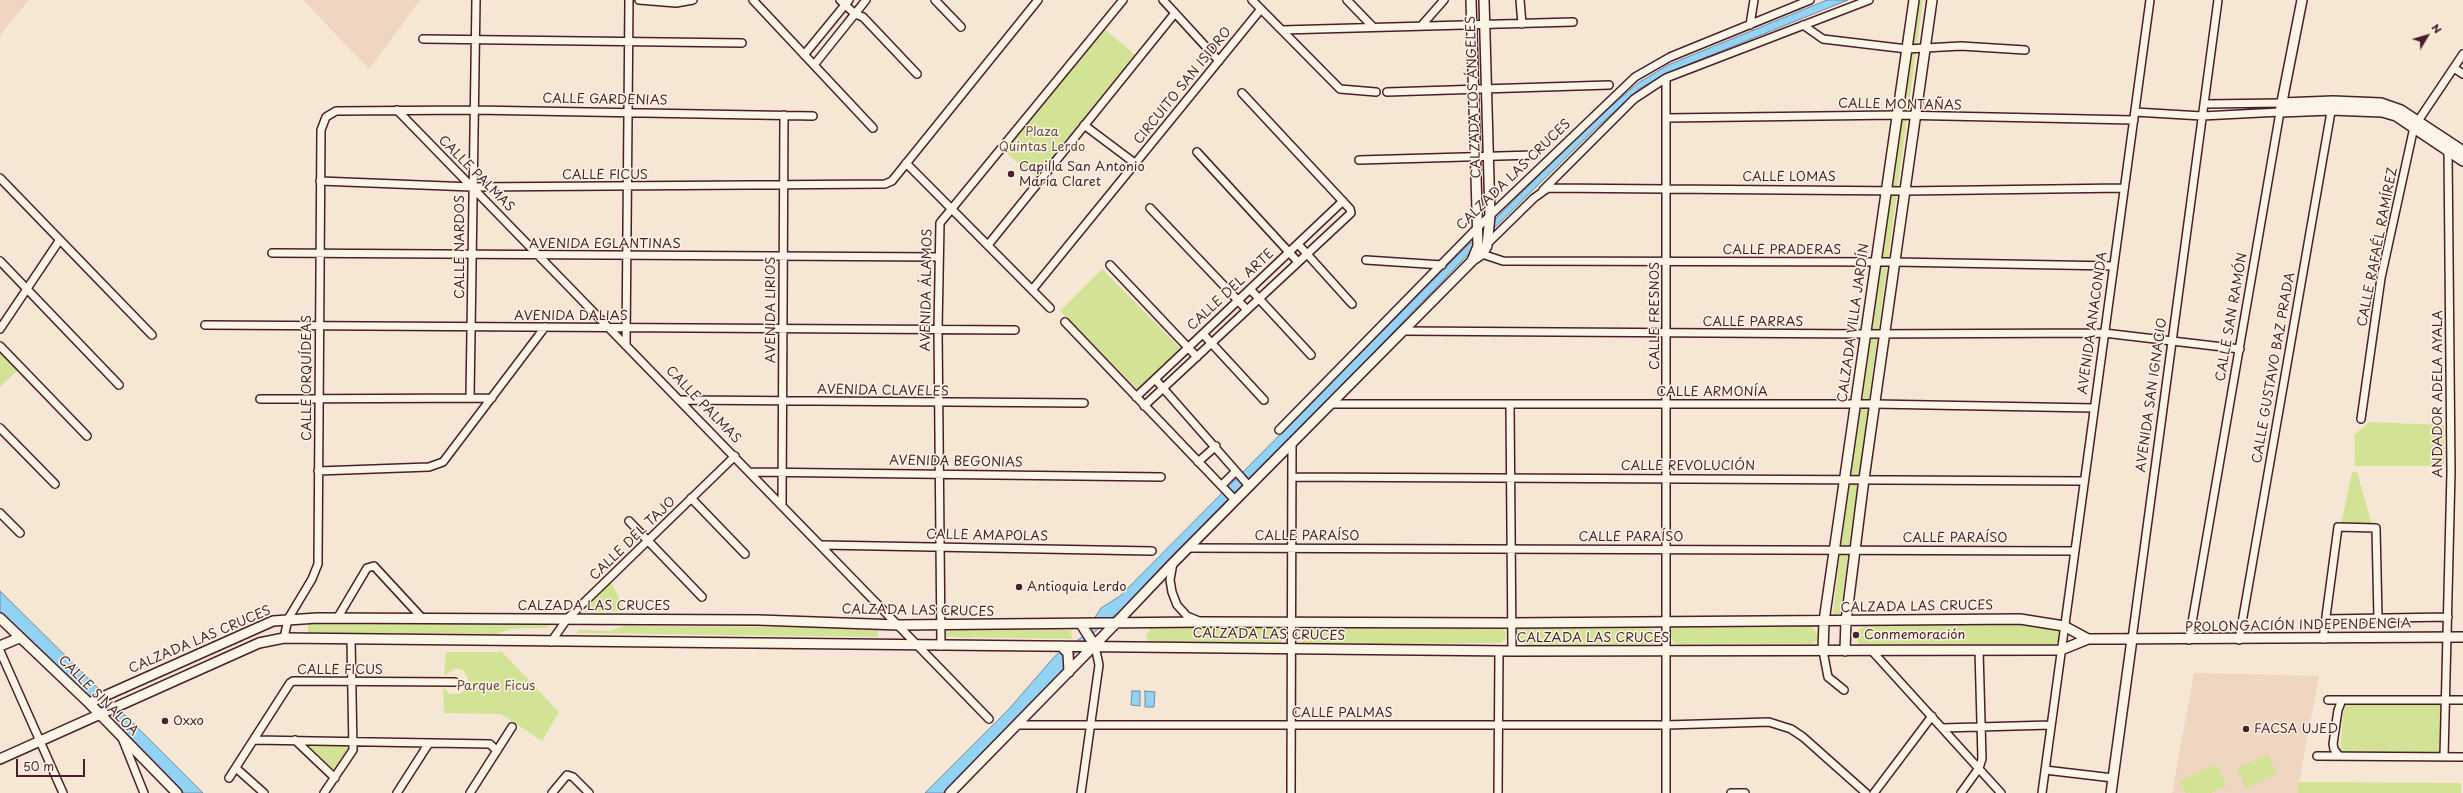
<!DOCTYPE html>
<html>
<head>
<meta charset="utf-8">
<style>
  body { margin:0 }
  #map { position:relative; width:2463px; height:793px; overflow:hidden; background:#f6e7d4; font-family:"Playpen Sans",sans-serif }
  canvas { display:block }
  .north { position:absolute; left:2407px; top:16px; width:40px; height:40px; -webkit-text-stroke:3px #fcf5e5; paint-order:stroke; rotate:52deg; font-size:11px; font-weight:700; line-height:16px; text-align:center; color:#4a1f2b }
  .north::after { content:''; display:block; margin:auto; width:14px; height:18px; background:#4a1f2b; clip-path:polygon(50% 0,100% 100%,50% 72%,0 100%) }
  .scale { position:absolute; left:16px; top:759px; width:69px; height:18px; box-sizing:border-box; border:2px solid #4a1f2b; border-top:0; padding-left:5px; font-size:12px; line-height:14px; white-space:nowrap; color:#4a1f2b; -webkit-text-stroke:3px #fcf5e5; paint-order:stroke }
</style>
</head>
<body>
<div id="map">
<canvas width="2463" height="793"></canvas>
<div class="north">N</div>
<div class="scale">50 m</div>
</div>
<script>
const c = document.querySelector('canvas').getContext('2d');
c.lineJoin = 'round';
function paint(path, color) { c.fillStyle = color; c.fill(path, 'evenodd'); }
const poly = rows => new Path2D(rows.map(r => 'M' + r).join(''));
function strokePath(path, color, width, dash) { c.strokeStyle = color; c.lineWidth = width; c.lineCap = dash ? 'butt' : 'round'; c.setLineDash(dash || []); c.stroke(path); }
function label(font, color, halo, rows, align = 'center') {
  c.font = font + ' "Playpen Sans",sans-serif'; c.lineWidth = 3; c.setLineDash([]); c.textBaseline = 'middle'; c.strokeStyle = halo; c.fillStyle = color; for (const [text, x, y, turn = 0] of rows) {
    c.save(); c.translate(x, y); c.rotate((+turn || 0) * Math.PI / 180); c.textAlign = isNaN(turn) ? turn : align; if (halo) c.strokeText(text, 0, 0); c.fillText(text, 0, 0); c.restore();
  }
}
paint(poly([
  [0,0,29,0,0,35],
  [303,0,420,0,369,69],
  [2194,673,2319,676,2297,793,2172,793]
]), '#efd6c0');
paint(poly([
  [1916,0,1923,0,1840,614,1836,616,1833,613,1840,554],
  [1103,28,1138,57,1039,179,1003,151],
  [1102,269,1180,348,1138,390,1060,311],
  [0,347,21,367,0,387],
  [2369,422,2444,425,2444,466,2355,466,2354,435],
  [2352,472,2357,472,2372,525,2341,525],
  [611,581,625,611,584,612],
  [393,623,547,625,548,628,510,629,497,634,308,633,308,624],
  [1499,623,1506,633,1505,639,1501,643,1308,645,1302,642,1299,635,1304,625],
  [1153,625,1279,626,1284,630,1286,635,1279,645,1153,645,1148,641,1146,635],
  [1867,625,2040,625,2057,630,2061,639,2051,647,1874,647,1859,644,1856,639,1857,630],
  [624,626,874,627,878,629,878,637,577,633,578,630,610,631],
  [1642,626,1656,630,1660,637,1658,641,1653,644,1530,646,1525,645,1517,637,1517,631,1521,627],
  [1676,626,1811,626,1818,634,1817,641,1808,646,1682,647,1674,643,1670,635,1671,630],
  [947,628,1071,630,1072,639,946,637],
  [446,652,502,652,559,712,542,741,501,714,444,713,443,687,450,694,459,694,467,689,468,679,464,671,456,668,444,676],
  [2344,704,2446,704,2445,753,2340,752],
  [297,741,354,743,335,776],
  [2268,754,2277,774,2246,788,2237,768],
  [2216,764,2227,786,2211,793,2186,793,2180,781],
  [2299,782,2461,783,2461,793,2297,793]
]), '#d3e396');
const water = poly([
  [1827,0,1848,0,1669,72,1639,89,1594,130,1485,237,1139,595,1086,639,1061,672,943,793,925,793,1009,709,1055,656,1082,637,1101,608,1120,596,1469,244,1483,235,1498,216,1591,124,1638,83,1668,65,1827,0],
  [0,591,95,685,203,793,184,793,0,612,0,591],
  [1132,691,1140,691,1140,706,1131,705,1132,691],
  [1145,691,1155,692,1154,707,1145,707,1145,691]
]);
paint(water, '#92d3f4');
strokePath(water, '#758ba4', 1);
const minor = poly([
  [639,0,676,3,693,0],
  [753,0,873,128],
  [840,0,855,14,863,17,917,74],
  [935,0,961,27],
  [1163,0,1219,61],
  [1252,0,1340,89,1376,92],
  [1347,0,1373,27],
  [1520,0,1522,24],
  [1422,25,1444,0],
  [1750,25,1754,0],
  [1803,25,1823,39,1907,49,1961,46,2025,50],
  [1282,30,1573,22],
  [423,39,742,43],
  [804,55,849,0],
  [814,65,866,0],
  [2454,68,2463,74],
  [1387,92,1609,85],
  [2204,104,2282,103],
  [397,110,989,719],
  [2135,112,2202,116,2280,112,2189,640],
  [1667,118,1897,115,2134,120],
  [1084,125,1136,164],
  [1197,152,1298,262],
  [1359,160,1534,155],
  [906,163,1050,308],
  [0,178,152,335],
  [320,181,472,187,885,184,892,181,1038,0],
  [1543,190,1634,99,1666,78,1869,0],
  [1150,208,1247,310],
  [1298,244,1352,304],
  [988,245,1175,13],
  [1485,246,1534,198,1548,188,1905,191,2124,188],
  [272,253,938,257],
  [1479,253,1503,261,1895,262,2113,266],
  [1366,260,1442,265],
  [0,261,119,385],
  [1110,265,1197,357],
  [1250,289,1311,355],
  [1032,290,1261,9],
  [1065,322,1235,500],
  [205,325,1015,330],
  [0,329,59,241],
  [1402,331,1865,334,2104,333,2240,349],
  [1203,334,1264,400],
  [626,345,629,0],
  [0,346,87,436],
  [1155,379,1249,486],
  [1136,397,1343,201],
  [470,398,476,0],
  [260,399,492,398],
  [681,400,1084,403],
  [1330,404,1874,404,2094,408],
  [1510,405,1512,651],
  [1144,406,1351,213,1350,209,1242,93],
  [2361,419,2381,278,2414,127,2463,54],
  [0,428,55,484],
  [1279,430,1477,228,1635,77,1670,57,1810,0],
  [1198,462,1216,446],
  [318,471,429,467,443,462,545,327],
  [750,472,1161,477],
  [1293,477,2084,481],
  [1222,485,1235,472],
  [691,498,745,554],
  [782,505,784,115],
  [0,513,20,533],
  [629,521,702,597],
  [822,545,1152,551],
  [1188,548,2074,551],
  [1173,563,1170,580,1172,592,1177,605,1187,616,1199,621],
  [338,617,367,568,374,566,422,618],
  [2326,619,2448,617],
  [284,638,288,619,312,579,318,564,321,130,326,117,336,111,474,110,813,116],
  [2132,639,2218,0],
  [2323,639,2338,527,2376,528,2378,618],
  [2239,640,2332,106],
  [551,642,567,619,735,456],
  [941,646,938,330,940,223,1123,0],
  [0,651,63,793],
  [1823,651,1828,677,1844,690],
  [1872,651,2001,793],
  [2328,700,2463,700],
  [1017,725,1666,725,1769,722,1791,729,1803,737,1866,793],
  [1942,728,2051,725],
  [122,738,144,793],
  [254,740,490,744,497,751],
  [295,740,335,778],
  [2317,756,2463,757],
  [2339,756,2334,749,2333,744,2338,710,2342,700],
  [2444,757,2451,472,2448,150],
  [236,768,264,793],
  [2045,770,2113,778],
  [229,778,290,683,293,681,455,682],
  [324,793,353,750,351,639],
  [397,793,429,743],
  [470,793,512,727],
  [552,793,567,775,573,777,589,793],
  [1081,793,1099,665,1095,646],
  [1291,793,1292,442],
  [1498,793,1499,651],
  [1666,793,1666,78],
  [1731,793,1745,793],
  [1874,793,1932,716],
  [1961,793,1979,768,1982,759,1979,650],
  [2042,793,2150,0]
]);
const tertiary = poly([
  [2302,0,2280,112,2331,110,2382,112,2396,116,2463,161],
  [2282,103,2333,101,2381,103,2401,110,2463,151],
  [1473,260,1482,254,1487,246,1490,216,1484,0],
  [0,618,89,703,177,793],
  [1081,624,1095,646],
  [0,646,19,638],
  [1061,646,1068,653,1069,672],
  [1823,651,1824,621,1914,0],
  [1845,651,1846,621,1864,479,1932,0],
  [89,703,273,621,317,618,758,620,899,625,1201,622,1512,623,2020,619,2064,626,2088,639],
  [0,759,259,643,284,638,1512,651,2061,650,2088,639,2463,637],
  [950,793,1117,622,1173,563,1472,261,1478,246,1471,0],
  [2111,793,2132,639]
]);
strokePath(minor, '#4a1f2b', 10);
strokePath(tertiary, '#4a1f2b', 12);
strokePath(minor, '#fcf5e5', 7);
strokePath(tertiary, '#fcf5e5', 9);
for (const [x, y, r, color] of [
  [1011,174,4,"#4a1f2b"],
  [1019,587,4,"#4a1f2b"],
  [1856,635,4,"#4a1f2b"],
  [165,721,4,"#4a1f2b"],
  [2246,729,4,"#4a1f2b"]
]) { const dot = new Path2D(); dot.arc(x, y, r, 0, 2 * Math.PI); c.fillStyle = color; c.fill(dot); strokePath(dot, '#fcf5e5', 1.5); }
label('13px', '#4a1f2b', '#fcf5e5', [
  ["CIRCUITO SAN ISIDRO",1183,86,-51],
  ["CALZADA LOS ÁNGELES",1474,97,-92],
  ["CALLE GARDENIAS",605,100,1],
  ["CALLE MONTAÑAS",1900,105,1],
  ["CALLE PALMAS",476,174,45],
  ["CALLE FICUS",605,175],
  ["CALZADA LAS CRUCES",1514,175,-44],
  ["CALLE LOMAS",1789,177],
  ["AVENIDA EGLANTINAS",605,244],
  ["CALLE NARDOS",460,247,-90],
  ["CALLE RAFAÉL RAMÍREZ",2378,247,-79],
  ["CALLE PRADERAS",1782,250],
  ["AVENIDA ÁLAMOS",927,290,-89],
  ["CALLE DEL ARTE",1231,290,-43],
  ["AVENIDA LIRIOS",771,310,-90],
  ["AVENIDA DALIAS",571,316],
  ["CALLE FRESNOS",1655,316,-90],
  ["CALLE SAN RAMÓN",2232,317,-80],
  ["CALLE PARRAS",1753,322],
  ["CALZADA VILLA JARDÍN",1854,323,-82],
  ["AVENIDA ANACONDA",2093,323,-82],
  ["CALLE GUSTAVO BAZ PRADA",2274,368,-80],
  ["CALLE ORQUÍDEAS",307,378,-90],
  ["AVENIDA CLAVELES",883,391,1],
  ["CALLE ARMONÍA",1712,392],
  ["ANDADOR ADELA AYALA",2438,394,-90],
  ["AVENIDA SAN IGNACIO",2152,395,-82],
  ["CALLE PALMAS",703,405,46],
  ["AVENIDA BEGONIAS",956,462,1],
  ["CALLE REVOLUCIÓN",1688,466],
  ["CALLE AMAPOLAS",987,536,1],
  ["CALLE PARAÍSO",1307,536],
  ["CALLE PARAÍSO",1631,537],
  ["CALLE PARAÍSO",1955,538],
  ["CALLE DEL TAJO",633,539,-44],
  ["CALZADA LAS CRUCES",594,606],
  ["CALZADA LAS CRUCES",1917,607,-1],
  ["CALZADA LAS CRUCES",918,611,1],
  ["PROLONGACIÓN INDEPENDENCIA",2298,626,-1],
  ["CALZADA LAS CRUCES",1269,635,1],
  ["CALZADA LAS CRUCES",1593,638],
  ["CALZADA LAS CRUCES",200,640,-23],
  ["CALLE FICUS",340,670],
  ["CALLE SINALOA",98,696,45],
  ["CALLE PALMAS",1342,713]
]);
label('13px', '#6c5046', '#fcf5e5', [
  ["Plaza",1042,132],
  ["Quintas Lerdo",1042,147],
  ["Parque Ficus",496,686]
]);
label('13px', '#4a1f2b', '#fcf5e5', [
  ["Capilla San Antonio",1019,167],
  ["María Claret",1019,182],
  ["Antioquia Lerdo",1027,587],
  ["Conmemoración",1864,635],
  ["Oxxo",173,721],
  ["FACSA UJED",2254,729]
], 'left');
</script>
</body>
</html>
